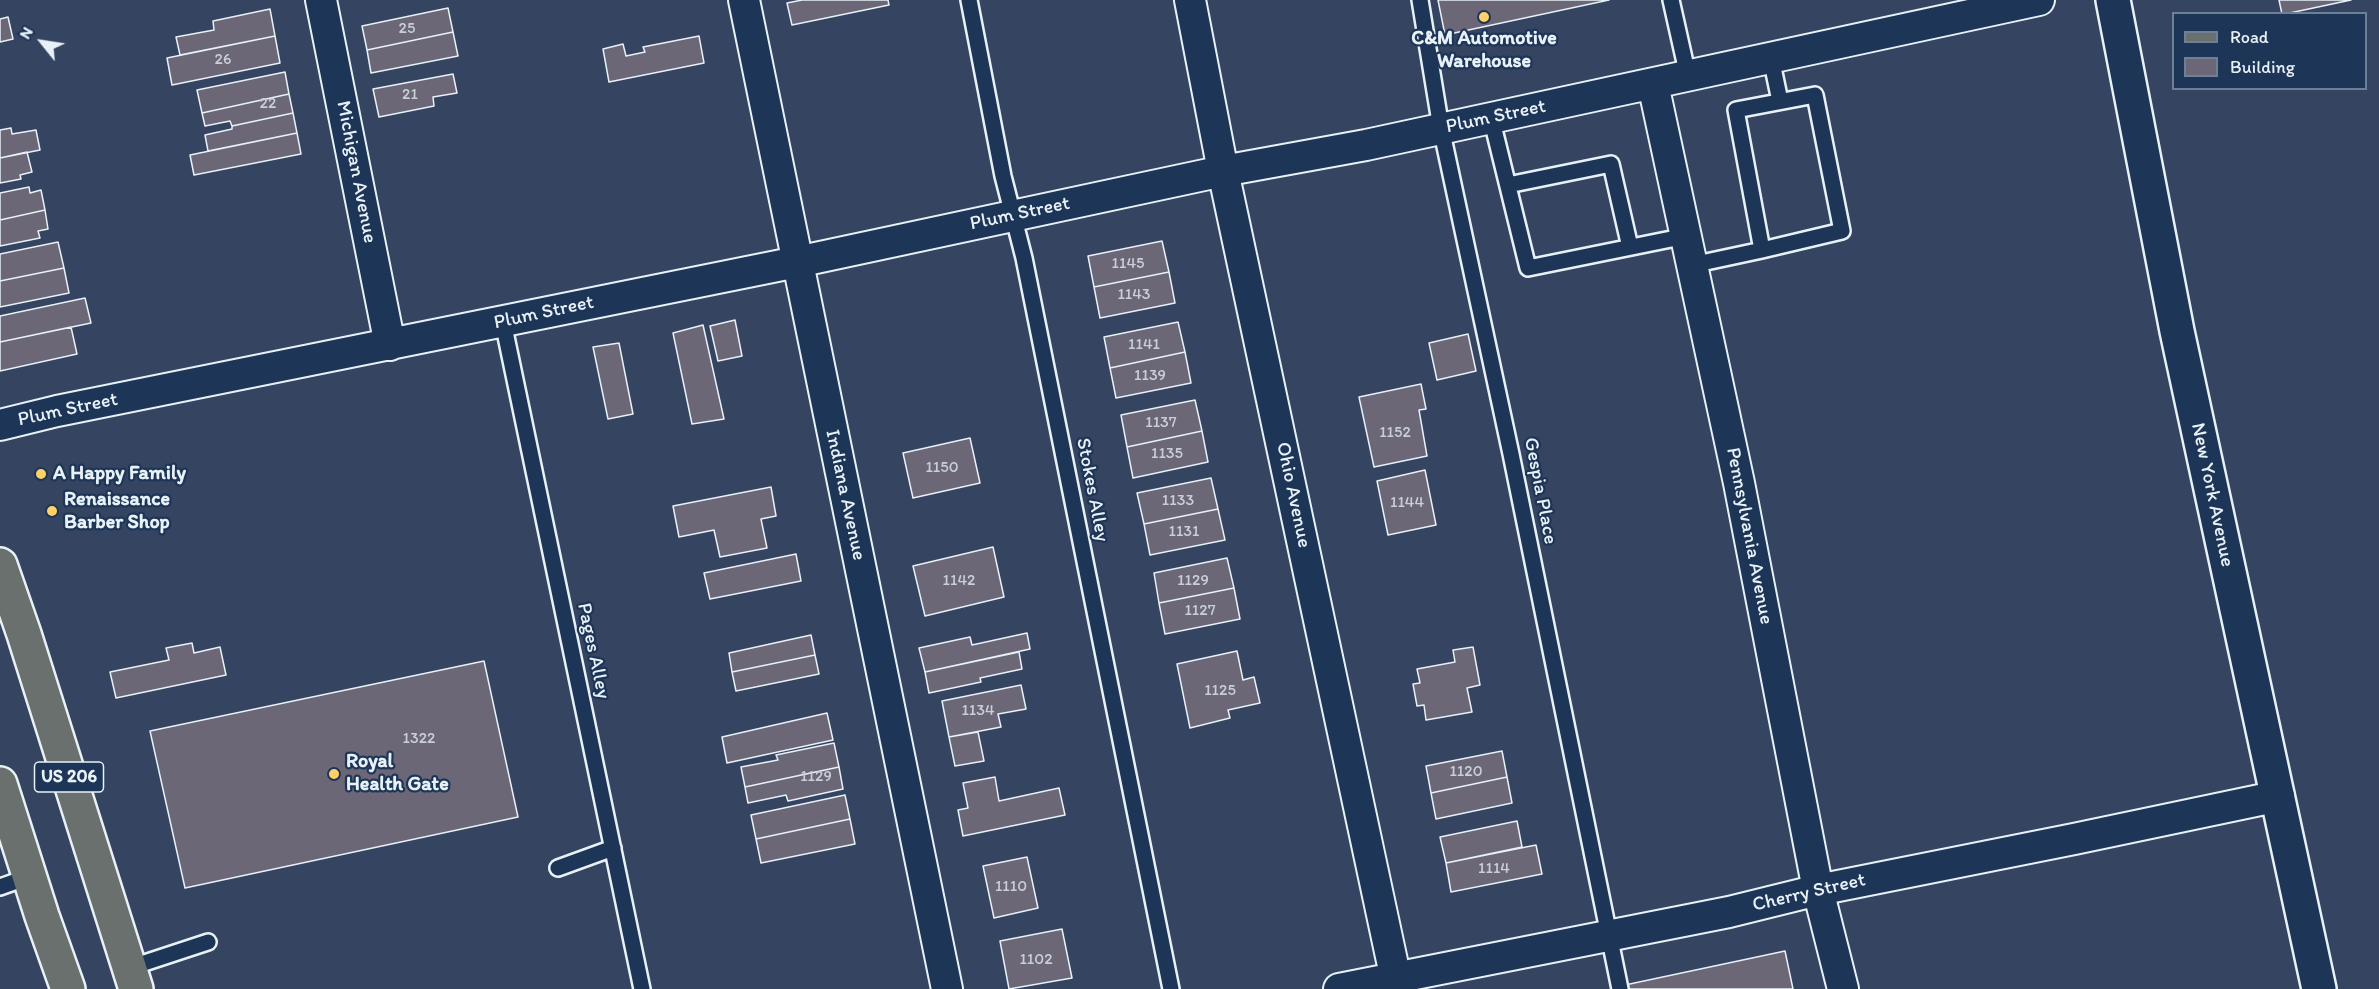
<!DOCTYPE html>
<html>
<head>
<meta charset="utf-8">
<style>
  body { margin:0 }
  #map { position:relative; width:2379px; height:989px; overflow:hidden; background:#344461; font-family:Itim,sans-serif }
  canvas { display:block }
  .legend { position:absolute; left:2172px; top:12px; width:195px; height:78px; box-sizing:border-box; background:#1d3557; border:2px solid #6e8097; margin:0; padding:8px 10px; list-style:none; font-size:18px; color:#e8f1f8 }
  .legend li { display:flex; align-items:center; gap:12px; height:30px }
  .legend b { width:30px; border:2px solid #6e8097 }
  .north { position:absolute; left:12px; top:12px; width:60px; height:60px; -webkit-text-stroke:4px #1d3557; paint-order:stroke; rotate:300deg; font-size:16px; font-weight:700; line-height:24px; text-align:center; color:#e8f1f8 }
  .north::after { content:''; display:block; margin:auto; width:21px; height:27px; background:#e8f1f8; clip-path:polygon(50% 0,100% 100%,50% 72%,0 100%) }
</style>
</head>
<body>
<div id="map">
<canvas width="2379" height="989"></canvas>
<ul class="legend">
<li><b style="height:8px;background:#6a706d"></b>Road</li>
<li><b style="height:16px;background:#6b6777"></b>Building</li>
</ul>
<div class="north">N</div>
</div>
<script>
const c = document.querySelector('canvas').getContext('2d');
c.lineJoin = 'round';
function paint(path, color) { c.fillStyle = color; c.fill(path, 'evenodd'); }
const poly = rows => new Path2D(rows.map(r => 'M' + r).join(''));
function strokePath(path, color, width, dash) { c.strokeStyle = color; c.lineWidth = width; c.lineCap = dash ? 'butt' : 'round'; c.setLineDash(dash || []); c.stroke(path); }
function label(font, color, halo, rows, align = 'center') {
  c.font = font + ' Itim,sans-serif'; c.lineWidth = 4.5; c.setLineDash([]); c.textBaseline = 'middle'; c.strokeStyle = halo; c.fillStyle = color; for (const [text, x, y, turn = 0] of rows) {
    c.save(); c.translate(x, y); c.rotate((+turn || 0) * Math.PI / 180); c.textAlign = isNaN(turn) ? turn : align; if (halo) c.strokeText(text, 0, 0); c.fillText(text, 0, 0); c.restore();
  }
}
const building = poly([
  [802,0,888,0,889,5,792,25,787,3,802,0],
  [1438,0,1609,0,1445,35,1438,0],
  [2279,0,2351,0,2285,14,2282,14,2279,0],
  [448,8,453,32,367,50,362,26,448,8],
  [270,9,275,36,180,55,176,37,214,30,213,21,270,9],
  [8,17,13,39,0,42,0,19,8,17],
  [453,32,458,56,371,73,367,50,453,32],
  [275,36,280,63,172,85,167,58,275,36],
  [699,36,704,63,609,82,603,49,623,44,626,56,645,52,643,47,699,36],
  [285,72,289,94,202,113,197,90,285,72],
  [453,74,457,93,433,97,434,106,379,117,373,89,453,74],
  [289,94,293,113,232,126,230,121,205,126,202,113,289,94],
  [293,113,297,133,208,151,205,135,232,129,232,126,293,113],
  [11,128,12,134,36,130,40,150,0,158,0,130,11,128],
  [297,133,301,154,194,175,190,155,297,133],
  [27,152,32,172,20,175,21,179,0,183,0,158,27,152],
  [29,187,30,193,41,190,45,210,0,220,0,193,29,187],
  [45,210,48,229,38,231,40,238,0,246,0,220,45,210],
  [1162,241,1169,272,1094,287,1088,256,1162,241],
  [58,242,64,268,0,281,0,254,58,242],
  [64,268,69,293,0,307,0,281,64,268],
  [1169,272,1175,303,1100,318,1094,287,1169,272],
  [85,298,91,323,0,342,0,316,85,298],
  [735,320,742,356,718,361,710,326,735,320],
  [1178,322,1185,352,1110,368,1104,337,1178,322],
  [703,325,724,419,692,424,673,333,703,325],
  [71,327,77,354,0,371,0,342,71,327],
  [1468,334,1476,371,1437,380,1429,343,1468,334],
  [619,343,633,414,608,419,593,347,619,343],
  [1185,352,1191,383,1116,398,1110,368,1185,352],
  [1421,384,1426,409,1419,410,1427,456,1374,467,1359,397,1421,384],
  [1195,400,1202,431,1127,447,1121,415,1195,400],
  [1202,431,1208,462,1133,478,1127,447,1202,431],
  [970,438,980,483,913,498,903,453,970,438],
  [1425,470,1436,525,1388,535,1377,481,1425,470],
  [1211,478,1218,509,1144,524,1137,493,1211,478],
  [771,487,776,516,761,519,767,548,720,557,714,530,679,537,673,506,771,487],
  [1218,509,1225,540,1150,555,1144,524,1218,509],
  [993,547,1004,597,925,616,913,566,993,547],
  [796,554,801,581,710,599,704,573,796,554],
  [1227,558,1234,588,1159,603,1154,573,1227,558],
  [1234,588,1240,619,1165,634,1159,603,1234,588],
  [1027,633,1030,649,925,672,919,648,970,637,972,645,1027,633],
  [811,635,815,655,732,672,729,653,811,635],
  [192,643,194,653,220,647,226,675,116,698,110,672,169,660,166,648,192,643],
  [1473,647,1480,685,1467,688,1472,712,1426,720,1424,705,1417,706,1413,684,1420,683,1417,669,1455,662,1453,650,1473,647],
  [1237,651,1243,680,1254,677,1260,703,1228,710,1230,718,1190,728,1177,664,1237,651],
  [1019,652,1022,669,980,678,981,682,929,693,925,672,1019,652],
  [815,655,819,674,736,691,732,672,815,655],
  [484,661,518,817,185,888,150,731,484,661],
  [1021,685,1026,709,998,714,1001,727,949,737,942,701,1021,685],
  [827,713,833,740,727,763,722,737,827,713],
  [978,732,984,761,955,766,949,737,978,732],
  [834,743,839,767,745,787,741,767,778,760,776,755,834,743],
  [1502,751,1507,777,1431,793,1426,766,1502,751],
  [839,767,843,789,788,801,786,795,748,803,745,787,839,767],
  [995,777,999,801,1059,788,1065,815,963,836,958,810,968,808,963,783,995,777],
  [1507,777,1512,803,1436,819,1431,793,1507,777],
  [845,795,850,819,756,839,751,815,845,795],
  [850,819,855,844,761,863,756,839,850,819],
  [1517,821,1522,847,1446,863,1440,837,1517,821],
  [1536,845,1542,874,1451,892,1446,863,1536,845],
  [1027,857,1038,908,994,918,983,866,1027,857],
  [1062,929,1072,978,1009,989,1000,941,1062,929],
  [1785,951,1793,989,1626,989,1625,985,1785,951]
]);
paint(building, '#6b6777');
strokePath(building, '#e8f1f8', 1.5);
const service = poly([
  [969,0,1003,176,1024,258,1171,989],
  [1420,0,1441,128,1511,454,1620,989],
  [1671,0,1688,76],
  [1771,58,1780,101],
  [1491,117,1528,268,1686,236],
  [1508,185,1611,164,1630,247],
  [1692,265,1762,250,1842,231,1815,95,1736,110,1762,250],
  [503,322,642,989],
  [558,868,613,848],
  [0,887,31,876],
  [129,968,208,942]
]);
const minor = poly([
  [321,0,390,345],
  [744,0,947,989],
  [1190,0,1223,171,1398,989],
  [1653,84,1739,483,1818,890,1843,989],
  [0,425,57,411,797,262,1223,171,1366,145,2039,0],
  [1339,989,1729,912,1818,890,2074,839,2279,796]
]);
const tertiary = poly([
  [2113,0,2177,331,2319,989]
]);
const primary = poly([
  [0,565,24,634,136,989],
  [0,784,42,916,68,989]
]);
strokePath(service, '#e8f1f8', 20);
strokePath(minor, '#e8f1f8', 34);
strokePath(tertiary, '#e8f1f8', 38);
strokePath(primary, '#e8f1f8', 38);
strokePath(service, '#1d3557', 15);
strokePath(minor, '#1d3557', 30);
strokePath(tertiary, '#1d3557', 33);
strokePath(primary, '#6a706d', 33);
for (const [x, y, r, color] of [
  [1484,17,6,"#ffd166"],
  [41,474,6,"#ffd166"],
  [52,511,6,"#ffd166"],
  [334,774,6,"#ffd166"]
]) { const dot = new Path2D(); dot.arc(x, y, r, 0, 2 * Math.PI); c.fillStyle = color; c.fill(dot); strokePath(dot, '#1d3557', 2); }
label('16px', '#c9ced8', null, [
  ["25",407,29],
  ["26",223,60],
  ["21",410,95],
  ["22",268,104],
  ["1145",1128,264],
  ["1143",1134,295],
  ["1141",1144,345],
  ["1139",1150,376],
  ["1137",1161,423],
  ["1152",1395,433],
  ["1135",1167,454],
  ["1150",942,468],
  ["1133",1178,501],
  ["1144",1407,503],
  ["1131",1184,532],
  ["1142",959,581],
  ["1129",1193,581],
  ["1127",1200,611],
  ["1125",1220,691],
  ["1134",978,711],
  ["1322",419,739],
  ["1120",1466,772],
  ["1129",816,777],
  ["1114",1494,869],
  ["1110",1011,887],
  ["1102",1036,960]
]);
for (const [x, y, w] of [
  [69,777,69]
]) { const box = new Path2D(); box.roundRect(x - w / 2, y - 15, w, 30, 4.5); c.fillStyle = '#1d3557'; c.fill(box); strokePath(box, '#e8f1f8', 1.5); }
label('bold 18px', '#e8f1f8', null, [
  ["US 206",69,777]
]);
label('bold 20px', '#e8f1f8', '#1d3557', [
  ["C&M Automotive",1484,39,"center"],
  ["Warehouse",1484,62,"center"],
  ["A Happy Family",53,474],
  ["Renaissance",64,500],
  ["Barber Shop",64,523],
  ["Royal",346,762],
  ["Health Gate",346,785]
], 'left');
label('20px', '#e8f1f8', '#1d3557', [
  ["Plum Street",1496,117,-12],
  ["Michigan Avenue",356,172,79],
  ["Plum Street",1020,214,-12],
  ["Plum Street",544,313,-12],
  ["Plum Street",68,410,-12],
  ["Stokes Alley",1092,490,79],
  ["Gespia Place",1540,491,79],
  ["Indiana Avenue",845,495,78],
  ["Ohio Avenue",1293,495,78],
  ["New York Avenue",2212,495,78],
  ["Pennsylvania Avenue",1749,536,79],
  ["Pages Alley",593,651,78],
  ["Cherry Street",1809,893,-13]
]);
</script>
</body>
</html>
